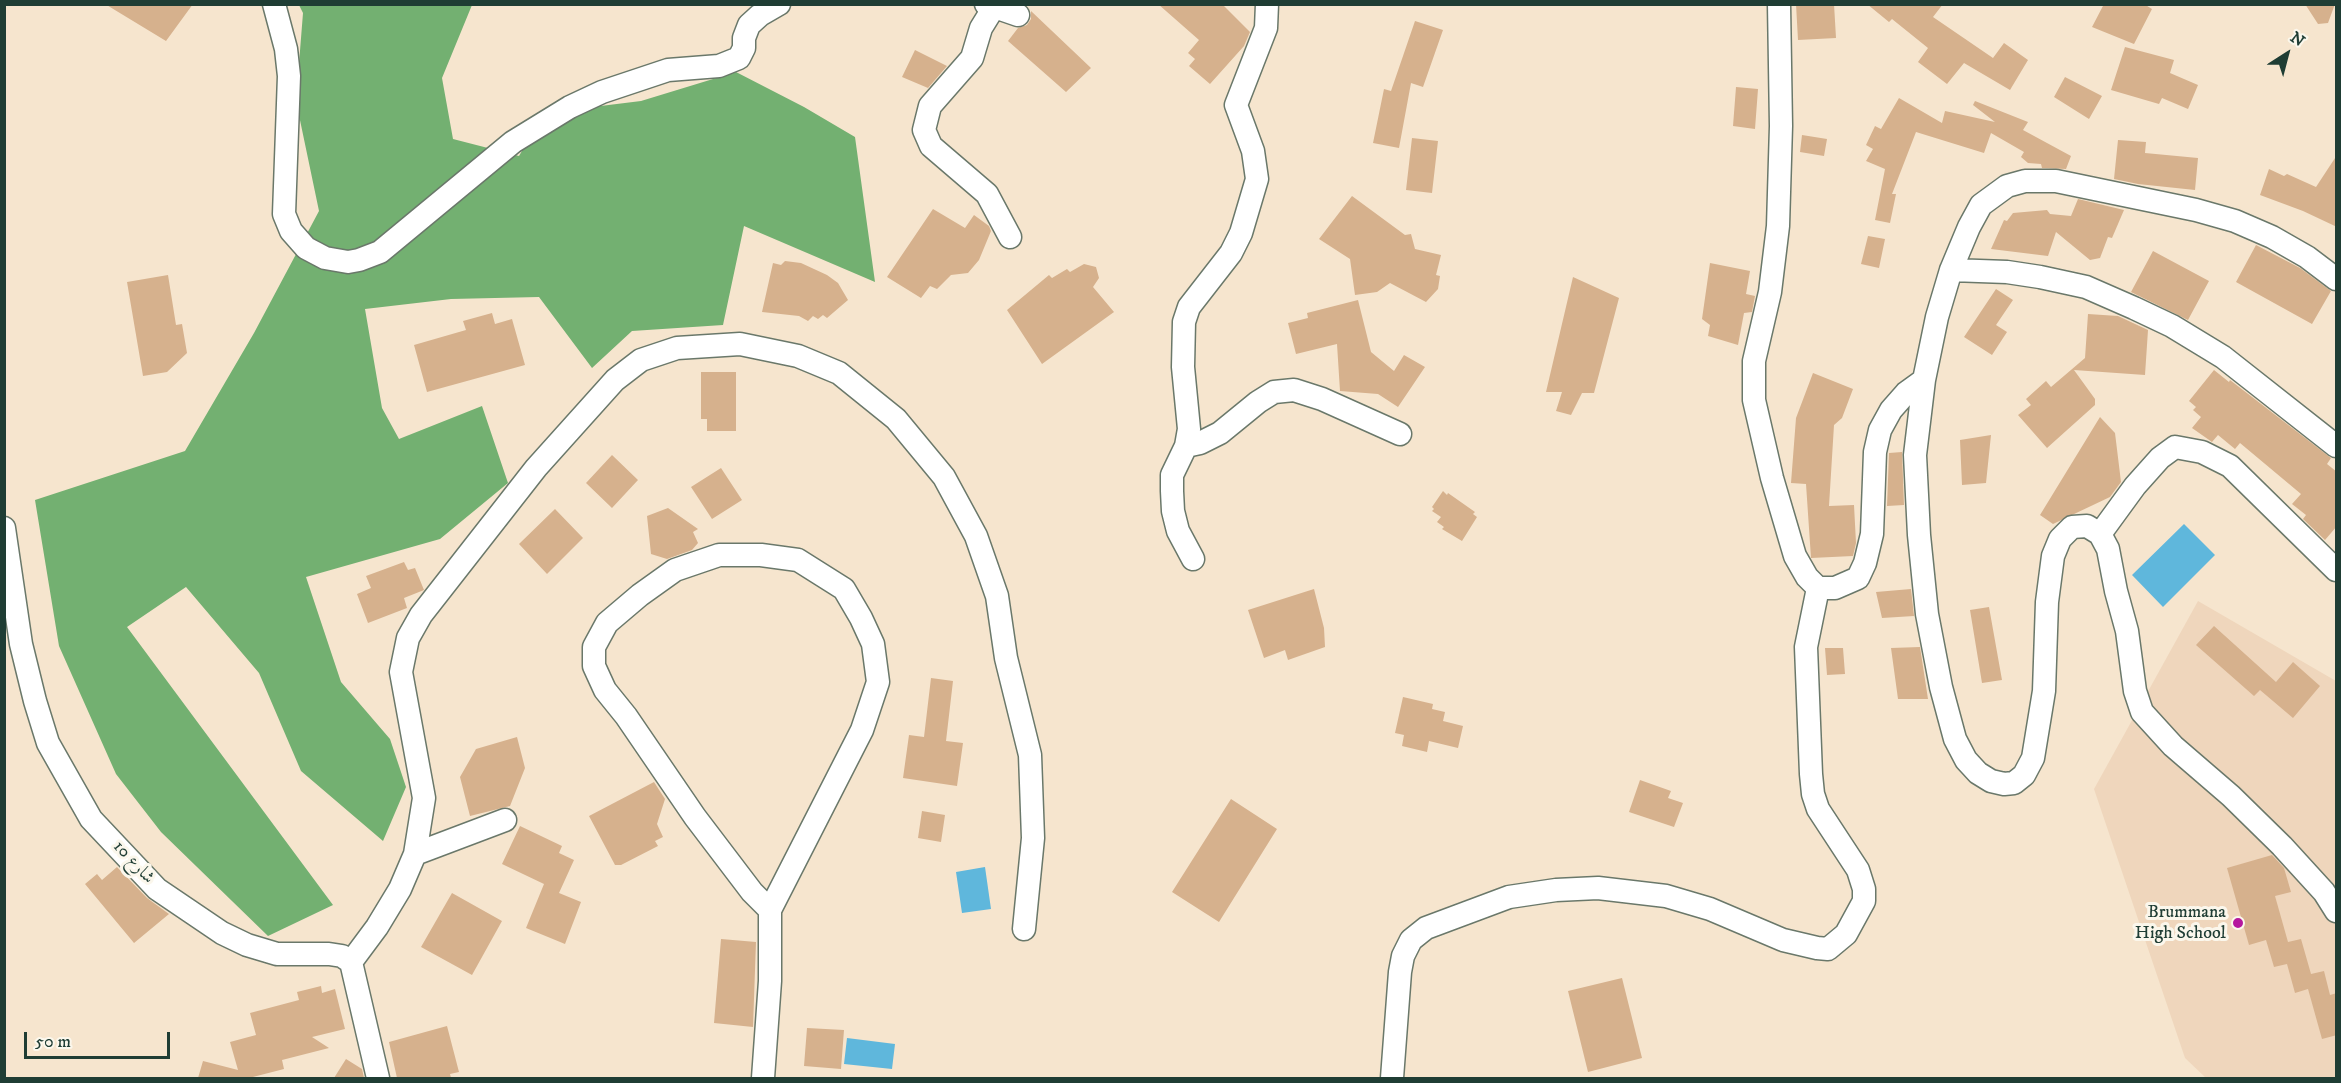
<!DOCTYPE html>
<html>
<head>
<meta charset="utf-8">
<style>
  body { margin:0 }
  #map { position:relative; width:2341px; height:1083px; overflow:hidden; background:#f6e5ce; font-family:"IM FELL DW Pica",serif }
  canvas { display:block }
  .frame { position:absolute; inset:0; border:6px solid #1f3d34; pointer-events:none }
  .north { position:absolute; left:2257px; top:24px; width:60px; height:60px; -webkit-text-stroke:4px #fbf7ec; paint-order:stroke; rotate:36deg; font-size:16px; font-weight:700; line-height:24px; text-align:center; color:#1f3d34 }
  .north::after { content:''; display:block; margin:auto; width:21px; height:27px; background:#1f3d34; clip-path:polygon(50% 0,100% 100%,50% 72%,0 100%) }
  .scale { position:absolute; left:24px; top:1032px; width:146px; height:27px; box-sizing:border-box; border:3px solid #1f3d34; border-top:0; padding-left:8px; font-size:18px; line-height:21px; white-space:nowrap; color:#1f3d34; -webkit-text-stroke:4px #fbf7ec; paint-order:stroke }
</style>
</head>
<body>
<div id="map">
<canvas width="2341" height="1083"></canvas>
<div class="frame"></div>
<div class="north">N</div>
<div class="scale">50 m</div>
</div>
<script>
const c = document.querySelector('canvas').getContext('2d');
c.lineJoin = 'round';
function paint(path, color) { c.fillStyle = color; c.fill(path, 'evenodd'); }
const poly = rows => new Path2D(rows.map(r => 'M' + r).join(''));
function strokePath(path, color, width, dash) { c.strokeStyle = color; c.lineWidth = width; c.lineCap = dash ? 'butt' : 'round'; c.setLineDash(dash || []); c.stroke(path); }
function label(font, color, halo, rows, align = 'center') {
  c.font = font + ' "IM FELL DW Pica",Amiri,serif'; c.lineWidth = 6; c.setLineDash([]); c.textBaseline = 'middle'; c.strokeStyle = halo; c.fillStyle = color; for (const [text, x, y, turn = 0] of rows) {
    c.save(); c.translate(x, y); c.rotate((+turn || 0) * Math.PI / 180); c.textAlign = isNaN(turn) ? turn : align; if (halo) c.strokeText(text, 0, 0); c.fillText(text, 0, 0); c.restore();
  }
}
paint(poly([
  [2198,601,2336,681,2336,1078,2206,1078,2185,1058,2094,789]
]), '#efd6bc');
paint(poly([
  [299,5,472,5,442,78,453,139,519,156,544,113,641,101,736,72,804,107,855,137,875,282,744,226,723,325,632,331,592,368,539,297,451,299,365,309,382,408,399,439,482,406,508,483,440,539,306,577,341,682,390,739,406,787,383,841,301,771,259,673,186,587,127,627,333,905,268,936,161,832,116,774,59,646,35,500,185,451,254,333,319,211,296,101,303,13]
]), '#73b071');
paint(poly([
  [2184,524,2215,555,2163,607,2132,575],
  [985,867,991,909,962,913,956,872],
  [847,1038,895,1044,892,1069,844,1064]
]), '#5fb7dc');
paint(poly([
  [105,4,193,4,166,41],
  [1158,4,1222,4,1250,32,1244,46,1210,84,1189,66,1195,59,1188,53,1199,40],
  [1796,4,1834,4,1836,38,1798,40],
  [1867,4,1943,4,1933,17,1993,58,2004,43,2028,60,2010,90,1964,63,1947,84,1918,62,1928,48,1892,19,1889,22],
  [2104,4,2144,4,2152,9,2134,44,2092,27],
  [2305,4,2335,4,2328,23,2318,24],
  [1031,11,1091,68,1066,92,1008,41,1018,28,1027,25,1031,19],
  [1415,21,1443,30,1423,87,1411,83,1399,148,1373,143,1384,89,1391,91],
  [2125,47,2174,60,2170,73,2198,85,2188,109,2162,98,2159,104,2111,90],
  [915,50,947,66,928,88,902,77],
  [2065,77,2102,96,2089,119,2054,97],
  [1736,87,1758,89,1755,129,1733,126],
  [1899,98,1942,123,1945,111,1995,122,1973,105,1975,101,2028,122,2023,130,2071,156,2066,169,2042,168,2041,164,2028,163,2021,157,2024,152,1991,133,1984,153,1916,132,1892,194,1896,194,1890,223,1875,220,1885,169,1866,161,1873,149,1866,145,1875,126,1881,129],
  [1802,135,1827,139,1824,156,1800,152],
  [1412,138,1438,141,1432,193,1406,190],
  [2118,140,2146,142,2145,153,2198,158,2195,190,2138,184,2114,179],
  [2337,155,2337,227,2303,211,2260,195,2269,169,2284,176,2287,174,2316,187],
  [1352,196,1405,235,1411,234,1415,249,1441,255,1436,275,1440,276,1438,289,1426,302,1390,283,1377,292,1355,295,1350,259,1319,239],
  [2078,199,2124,210,2112,238,2108,237,2100,258,2090,260,2056,232,2048,256,1991,249,2004,220,2007,221,2013,213,2047,210,2050,214,2071,216],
  [933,209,965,228,974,215,989,226,991,231,979,260,968,273,951,275,937,289,930,286,921,298,887,277],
  [1868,236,1885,239,1879,268,1861,264],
  [2256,245,2300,268,2331,291,2312,324,2236,282],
  [2153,251,2209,281,2188,320,2131,292],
  [785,261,801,263,827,275,838,283,848,300,827,318,823,315,818,319,813,316,808,321,799,316,762,312,773,263,781,265],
  [1710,263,1750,271,1746,294,1755,296,1752,312,1744,313,1738,345,1708,336,1710,325,1702,319],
  [1084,264,1096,267,1099,278,1093,287,1114,312,1042,364,1007,310,1049,275,1052,278,1067,269,1070,272],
  [168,275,176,325,182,324,187,353,167,372,143,376,127,282],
  [1573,277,1619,298,1594,393,1582,393,1571,415,1556,411,1562,392,1546,392],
  [1996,289,2013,300,1996,325,2007,332,1992,355,1964,337],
  [1358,300,1371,352,1394,371,1404,355,1425,367,1398,407,1378,394,1340,391,1337,344,1296,354,1288,323,1308,318,1307,313],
  [492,313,495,324,512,319,525,365,427,392,414,345,466,330,463,321],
  [2088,314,2118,316,2148,330,2145,375,2074,370,2095,399,2095,405,2047,448,2018,415,2031,405,2026,399,2046,381,2051,387,2085,358],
  [2214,370,2229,382,2230,380,2331,458,2327,464,2337,472,2337,526,2325,540,2303,519,2306,515,2292,504,2301,494,2240,443,2235,449,2218,435,2212,442,2192,428,2201,417,2193,410,2196,407,2189,401],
  [701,372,736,372,736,431,707,431,707,419,701,419],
  [1813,373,1853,389,1842,418,1834,425,1829,506,1854,505,1856,543,1853,556,1811,558,1806,484,1791,483,1796,418],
  [2100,417,2115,433,2121,482,2110,497,2053,524,2040,515],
  [1991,435,1986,483,1962,485,1960,440],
  [1902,452,1904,505,1887,506,1889,453],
  [612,455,638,480,612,508,586,483],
  [721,468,742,500,712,519,691,487],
  [1443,491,1447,495,1448,493,1475,512,1473,514,1477,517,1462,541,1442,529,1444,527,1437,522,1441,517,1432,511,1434,509,1432,507],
  [668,508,698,529,693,532,698,543,692,550,667,559,651,554,647,516],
  [555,509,583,538,547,574,519,544],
  [404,562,408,570,415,568,424,590,404,598,407,608,368,623,357,594,371,588,366,576],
  [1314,589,1324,628,1325,647,1288,660,1285,650,1264,658,1248,610],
  [1911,589,1914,616,1882,618,1876,592],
  [1989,607,2002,680,1982,683,1970,610],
  [2214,626,2276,682,2293,662,2320,686,2293,718,2260,690,2254,696,2196,645],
  [1920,647,1928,699,1898,699,1891,648],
  [1825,648,1843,648,1845,674,1827,675],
  [931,678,953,681,946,741,963,743,957,786,903,778,909,735,924,737],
  [1403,697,1433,704,1432,709,1445,712,1443,721,1463,726,1458,748,1429,741,1427,752,1402,746,1404,735,1395,733],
  [517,737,525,768,510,806,470,816,460,777,476,749],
  [1640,780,1671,791,1668,798,1683,803,1674,827,1629,812],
  [654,782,665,799,657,824,663,837,655,841,658,846,621,865,615,865,589,816],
  [1231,799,1277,829,1219,922,1172,892],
  [922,811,945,815,941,842,918,838],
  [520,826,562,846,559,853,574,860,559,893,581,902,565,944,526,928,544,884,502,864],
  [2272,855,2284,868,2291,892,2275,896,2288,942,2301,939,2311,974,2324,971,2330,995,2337,993,2337,1035,2322,1039,2308,989,2295,993,2287,964,2274,967,2266,940,2249,945,2227,868],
  [117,867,147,898,169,914,134,943,85,884,97,874,102,880],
  [452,893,502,921,472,975,421,947],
  [721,939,756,942,753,1027,714,1023],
  [1622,978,1642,1058,1588,1072,1568,991],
  [321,986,322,993,335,989,345,1029,312,1037,329,1048,282,1060,284,1069,249,1078,198,1078,203,1061,238,1070,230,1042,256,1035,250,1013,299,1000,297,992],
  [447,1026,459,1072,450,1074,451,1078,397,1078,389,1042],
  [807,1028,844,1030,841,1069,804,1066],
  [346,1059,362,1069,364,1078,334,1078]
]), '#d6b18d');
const minor = poly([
  [274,4,286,49,289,76,284,214,291,231,306,248,325,258,348,262,359,260,380,252,513,142,570,107,602,92,668,70,719,66,739,58,744,48,744,38,749,25,760,15,779,4],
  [986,4,1018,15],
  [1779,4,1781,126,1778,226,1770,292,1754,361,1754,400,1772,478,1795,556,1807,577,1818,588,1835,588,1858,578,1865,563,1872,534,1875,452,1880,430,1891,410,1906,393,1924,380],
  [994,7,981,28,972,58,930,106,924,130,931,146,987,194,1010,237],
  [1951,270,2007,272,2040,277,2086,287,2134,308,2172,326,2223,357,2336,446],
  [2336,279,2307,257,2272,237,2235,221,2196,210,2056,181,2025,181,2007,186,1981,205,1969,227,1951,270,1937,317,1924,380,1915,455,1919,535,1927,614,1941,687,1955,739,1966,760,1978,773,1991,781,2004,784,2014,783,2024,775,2033,758,2044,691,2047,602,2053,556,2060,539,2072,527,2087,526,2100,534,2108,549,2116,591,2127,631,2135,691,2142,712,2173,746,2231,796,2282,846,2324,892,2336,911],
  [1186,446,1200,443,1220,433,1258,402,1274,392,1294,390,1322,399,1400,434],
  [4,528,21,644,35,701,48,743,91,819,157,889,222,933,247,945,277,954,329,954,342,956,351,962,378,1078],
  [2100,534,2135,486,2160,458,2175,447,2202,452,2230,466,2336,570],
  [1193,559,1178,531,1173,511,1172,491,1172,475,1186,446,1189,429,1183,367,1184,322,1189,307,1231,253,1241,233,1257,179,1253,151,1236,105,1266,28,1267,4],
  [415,854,505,820],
  [351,962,377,927,400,889,415,854,424,798,401,672,408,638,421,615,536,468,615,380,641,360,677,348,740,344,798,356,839,373,896,419,944,477,976,536,997,596,1006,658,1030,755,1033,838,1024,929],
  [763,1078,770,981,770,910,862,730,878,682,873,644,861,618,844,589,798,560,761,555,719,555,675,570,640,595,607,623,594,647,594,666,605,690,626,716,695,817,752,892,770,910],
  [1392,1078,1400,972,1403,956,1411,940,1426,928,1509,897,1556,890,1598,888,1666,896,1710,909,1783,940,1817,948,1828,949,1846,934,1864,901,1864,889,1858,870,1818,809,1813,794,1811,774,1806,647,1818,588]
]);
strokePath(minor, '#6a786a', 25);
strokePath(minor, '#fff', 22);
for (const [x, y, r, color] of [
  [2238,923,6,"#b5179e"]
]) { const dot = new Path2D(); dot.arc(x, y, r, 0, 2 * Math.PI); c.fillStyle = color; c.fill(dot); strokePath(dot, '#fbf7ec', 2); }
label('18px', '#1f3d34', '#fbf7ec', [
  ["شارع 10",133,863,47]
]);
label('18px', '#1f3d34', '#fbf7ec', [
  ["Brummana",2226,913],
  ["High School",2226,934]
], 'right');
</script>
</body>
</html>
